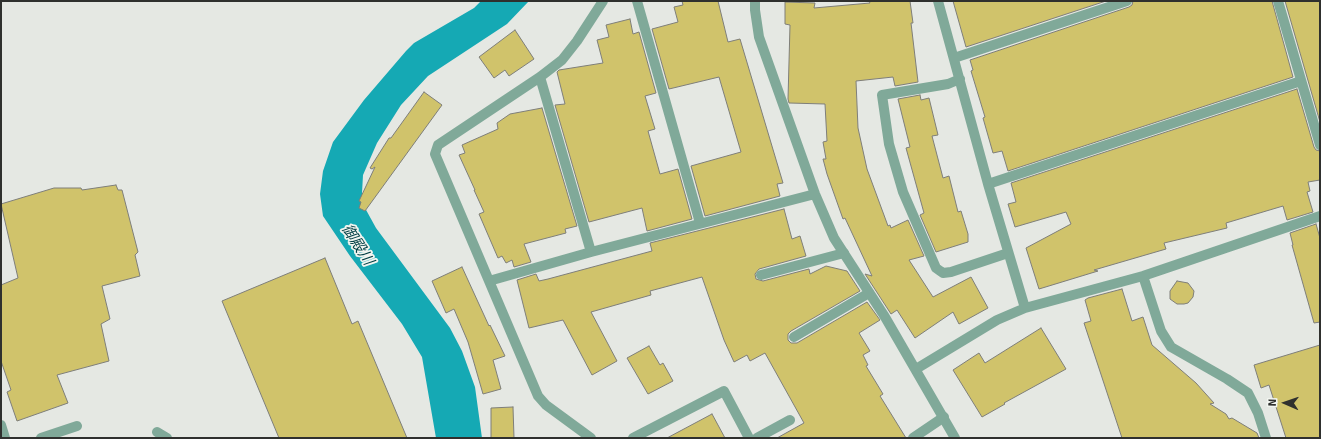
<!DOCTYPE html>
<html>
<head>
<meta charset="utf-8">
<style>
  body { margin:0 }
  #map { position:relative; width:1321px; height:439px; overflow:hidden; background:#e5e8e3; font-family:Signika,sans-serif }
  canvas { display:block }
  .frame { position:absolute; inset:0; border:2px solid #2f302e; pointer-events:none }
  .north { position:absolute; left:1265px; top:383px; width:40px; height:40px; -webkit-text-stroke:3px #f2f5f0; paint-order:stroke; rotate:272deg; font-size:11px; font-weight:700; line-height:16px; text-align:center; color:#2f302e }
  .north::after { content:''; display:block; margin:auto; width:14px; height:18px; background:#2f302e; clip-path:polygon(50% 0,100% 100%,50% 72%,0 100%) }
</style>
</head>
<body>
<div id="map">
<canvas width="1321" height="439"></canvas>
<div class="frame"></div>
<div class="north">N</div>
</div>
<script>
const c = document.querySelector('canvas').getContext('2d');
c.lineJoin = 'round';
function paint(path, color) { c.fillStyle = color; c.fill(path, 'evenodd'); }
const poly = rows => new Path2D(rows.map(r => 'M' + r).join(''));
function strokePath(path, color, width, dash) { c.strokeStyle = color; c.lineWidth = width; c.lineCap = dash ? 'butt' : 'round'; c.setLineDash(dash || []); c.stroke(path); }
function label(font, color, halo, rows, align = 'center') {
  c.font = font + ' Signika,"Noto Sans JP",sans-serif'; c.lineWidth = 3.5; c.setLineDash([]); c.textBaseline = 'middle'; c.strokeStyle = halo; c.fillStyle = color; for (const [text, x, y, turn = 0] of rows) {
    c.save(); c.translate(x, y); c.rotate((+turn || 0) * Math.PI / 180); c.textAlign = isNaN(turn) ? turn : align; if (halo) c.strokeText(text, 0, 0); c.fillText(text, 0, 0); c.restore();
  }
}
paint(poly([
  [481,1,529,1,507,24,428,76,401,105,377,143,363,175,362,193,365,208,376,228,450,328,462,351,475,387,482,438,436,438,422,357,402,324,350,256,323,216,320,194,323,171,333,142,364,100,406,51,414,43,474,8]
]), '#15a9b4');
const building = poly([
  [682,1,718,1,728,42,740,39,783,183,777,184,780,196,705,216,691,166,741,152,719,77,669,89,652,29,678,22,674,7,683,5,682,1],
  [869,1,910,1,913,23,911,23,918,82,895,86,893,77,856,81,858,128,867,169,888,226,890,225,891,228,908,220,924,256,909,260,933,297,971,277,988,308,959,324,953,312,915,338,897,310,891,314,865,274,872,276,845,218,843,219,827,174,823,159,826,159,823,142,827,141,825,104,789,103,788,99,790,25,785,24,785,2,815,3,814,8,870,3,869,1],
  [953,1,1106,1,966,47,953,1],
  [1133,1,1272,1,1293,77,1008,171,1002,151,993,153,983,118,985,117,971,71,973,70,970,60,1129,7,1132,5,1133,1],
  [1285,1,1320,1,1320,122,1285,1],
  [630,19,633,34,639,32,656,93,645,96,655,129,648,131,660,174,678,169,692,219,647,231,642,208,589,222,555,105,565,104,557,72,559,70,603,63,597,40,609,37,606,25,630,19],
  [515,30,534,59,509,76,505,70,494,78,479,57,515,30],
  [1297,89,1314,147,1316,150,1320,151,1320,180,1308,182,1310,191,1307,192,1313,212,1287,220,1283,206,1226,223,1227,228,1164,243,1166,249,1094,270,1098,271,1039,289,1026,248,1071,224,1066,212,1015,227,1008,204,1016,202,1011,183,1297,89],
  [424,92,442,105,365,211,359,208,361,202,359,201,375,167,372,169,370,168,389,138,391,138,424,92],
  [920,95,921,100,929,98,938,135,932,136,943,178,949,176,958,212,961,211,968,234,968,242,936,252,920,215,924,213,906,148,910,147,898,99,920,95],
  [542,108,577,226,565,229,566,233,524,244,531,262,514,267,512,260,506,263,502,256,498,258,479,214,484,212,474,190,475,190,459,155,465,153,462,145,498,129,497,123,510,114,542,108],
  [116,185,118,190,122,190,138,252,135,255,140,276,102,286,110,319,101,324,109,361,57,375,68,403,17,421,7,392,11,390,1,361,1,285,18,278,1,204,54,188,81,188,82,190,116,185],
  [784,209,792,239,800,236,806,256,759,269,755,274,756,279,763,281,809,269,810,274,826,266,847,271,860,291,791,331,788,334,788,340,791,343,797,343,867,302,880,320,859,333,870,351,863,355,868,365,866,366,883,394,880,396,906,438,777,438,804,423,765,353,750,361,747,355,734,362,724,340,702,277,650,291,651,295,591,312,617,361,592,375,563,320,529,328,517,280,536,274,539,281,548,279,652,251,650,243,784,209],
  [1316,224,1320,238,1320,322,1314,323,1292,245,1293,245,1290,233,1316,224],
  [325,258,352,324,358,321,407,438,279,438,222,301,325,258],
  [462,267,489,326,490,325,505,356,493,360,501,389,483,394,468,342,454,309,446,313,432,281,462,267],
  [1177,281,1188,283,1194,291,1193,297,1188,303,1184,304,1177,304,1170,299,1170,291,1177,281],
  [1122,289,1132,321,1143,317,1152,345,1196,383,1214,403,1210,404,1226,414,1229,419,1232,418,1257,433,1259,438,1122,438,1084,323,1091,321,1085,300,1088,298,1122,289],
  [1041,328,1066,369,1004,403,1005,404,982,417,953,370,979,353,985,363,1041,328],
  [1320,345,1320,438,1286,438,1269,385,1261,388,1254,365,1320,345],
  [649,346,660,365,663,363,673,381,648,394,627,358,649,346],
  [513,407,514,438,491,438,491,408,513,407],
  [712,414,725,438,667,438,712,414]
]);
paint(building, '#d0c36b');
strokePath(building, '#7e7e79', 1);
strokePath(poly([
  [761,275,844,253],
  [794,337,869,293],
  [1,425,5,438],
  [757,438,790,420],
  [913,438,944,417]
]), '#80a999', 10);
strokePath(poly([
  [637,1,700,223],
  [755,1,755,10,759,37,815,194,834,238,885,317,955,438],
  [938,1,988,184,1025,308],
  [1278,1,1320,145],
  [954,58,1127,1],
  [540,77,591,252],
  [960,79,948,84,882,95,889,144,903,192,936,268,943,273,951,272,1008,253],
  [988,184,1301,81],
  [1143,276,1161,331,1171,347,1227,379,1248,393,1258,413,1266,438],
  [489,281,591,252,815,194],
  [916,369,997,320,1025,308,1143,276,1320,216],
  [157,432,167,438],
  [41,438,77,426],
  [591,438,546,405,538,396,435,154,438,145,540,77,562,60,577,41,603,1],
  [633,438,724,391,749,438]
]), '#80a999', 10);
label('italic 15px', '#034045', '#f2f5f0', [
  ["御殿川",357,245,57]
]);
</script>
</body>
</html>
